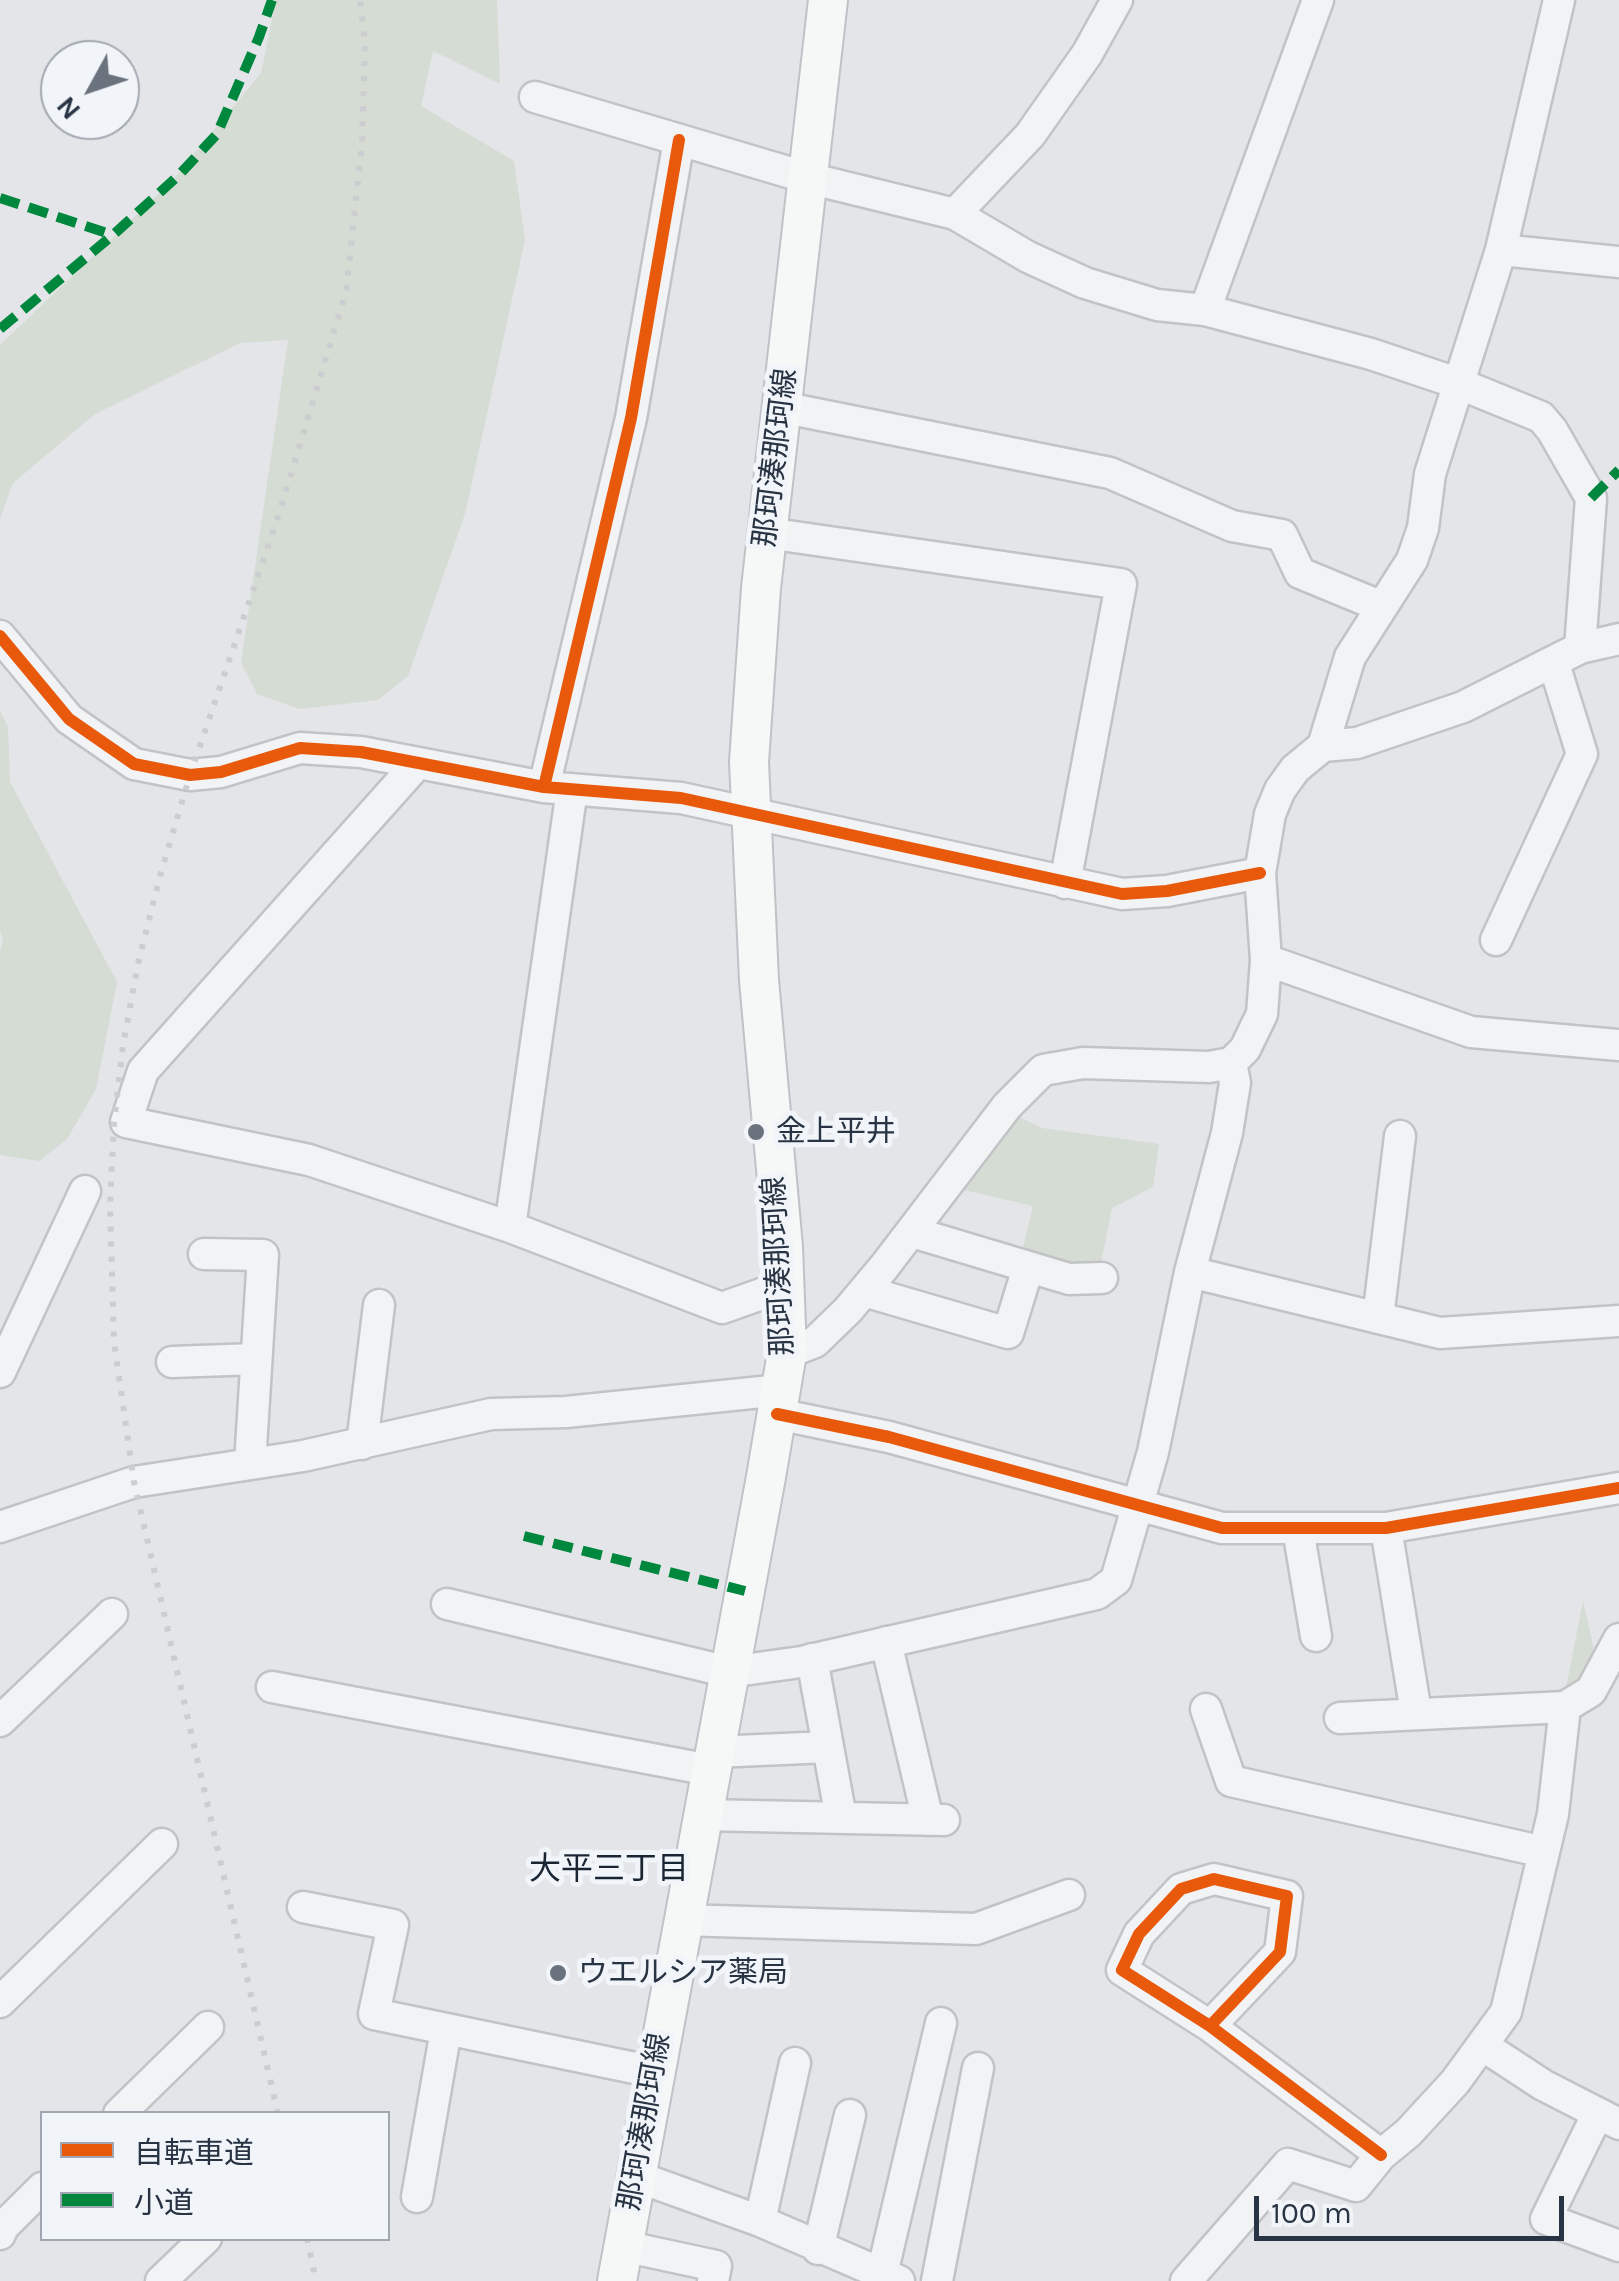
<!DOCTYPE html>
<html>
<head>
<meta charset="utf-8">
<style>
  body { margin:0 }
  #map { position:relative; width:1619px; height:2281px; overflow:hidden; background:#e3e5e8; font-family:Karla,"Noto Sans JP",sans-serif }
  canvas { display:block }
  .legend { position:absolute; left:40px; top:2111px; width:350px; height:130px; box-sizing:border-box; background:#f1f4f8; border:2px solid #a1a7b0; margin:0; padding:12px 18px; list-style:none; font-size:30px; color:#283443 }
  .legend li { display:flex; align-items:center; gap:20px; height:50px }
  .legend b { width:50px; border:2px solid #a1a7b0 }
  .north { position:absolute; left:40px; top:40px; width:100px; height:100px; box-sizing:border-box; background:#f1f4f8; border:2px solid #a1a7b0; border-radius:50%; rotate:230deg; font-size:28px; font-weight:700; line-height:40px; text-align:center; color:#283443 }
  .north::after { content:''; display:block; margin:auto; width:35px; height:45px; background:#69727d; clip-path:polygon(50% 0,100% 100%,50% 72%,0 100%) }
  .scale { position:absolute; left:1254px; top:2196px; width:310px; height:45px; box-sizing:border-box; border:5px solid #283443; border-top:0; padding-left:12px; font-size:30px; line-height:35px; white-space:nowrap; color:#283443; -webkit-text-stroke:8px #f1f4f8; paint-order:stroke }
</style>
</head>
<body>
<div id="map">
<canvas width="1619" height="2281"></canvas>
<ul class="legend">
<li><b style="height:12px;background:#e8590c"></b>自転車道</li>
<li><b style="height:12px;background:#00873e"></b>小道</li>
</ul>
<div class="north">N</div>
<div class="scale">100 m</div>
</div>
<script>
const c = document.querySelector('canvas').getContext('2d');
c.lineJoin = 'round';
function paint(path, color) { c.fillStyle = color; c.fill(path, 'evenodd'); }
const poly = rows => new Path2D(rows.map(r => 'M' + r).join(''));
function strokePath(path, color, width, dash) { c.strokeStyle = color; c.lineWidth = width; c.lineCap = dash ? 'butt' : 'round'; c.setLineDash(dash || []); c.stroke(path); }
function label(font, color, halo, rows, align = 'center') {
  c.font = font + ' Karla,"Noto Sans JP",sans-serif'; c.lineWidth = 10; c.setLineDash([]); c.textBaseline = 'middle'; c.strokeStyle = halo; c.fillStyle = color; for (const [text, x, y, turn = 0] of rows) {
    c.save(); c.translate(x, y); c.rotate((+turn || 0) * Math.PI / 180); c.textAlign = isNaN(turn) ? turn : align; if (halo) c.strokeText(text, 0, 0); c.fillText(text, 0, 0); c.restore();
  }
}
paint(poly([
  [276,0,497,0,500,84,433,51,421,106,514,161,525,240,465,514,408,676,378,700,300,709,257,694,241,663,288,340,240,343,95,414,13,483,0,518,0,345,170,183,261,73],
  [0,711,8,727,10,782,117,982,96,1089,67,1139,39,1161,0,1155,0,953,3,939,0,930],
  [1008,1112,1042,1128,1159,1144,1153,1187,1112,1208,1100,1268,1020,1259,1033,1206,952,1187],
  [1583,1601,1597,1664,1564,1698]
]), '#d4dcd3');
const minor = poly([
  [535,97,808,178,955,214,1028,257,1085,283,1157,305,1205,310,1371,354,1460,384,1541,417,1552,430,1591,498,1580,648],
  [955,214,1030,135,1087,54,1117,0],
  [1501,250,1619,262],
  [1205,310,1318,0],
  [781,407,1110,473,1232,526,1282,535,1300,573,1380,606],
  [767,533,1121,584,1065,883],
  [0,636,69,719,134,764,190,775,221,772,300,748,361,752,544,787,681,798,1122,894,1167,891,1260,873],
  [1323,746,1350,657,1412,560,1423,528,1430,474,1501,250,1559,0],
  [417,764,143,1071,126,1122,309,1160,510,1227,722,1308,784,1286],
  [544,787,631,418,679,140],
  [1496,940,1582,754,1554,664],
  [1266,960,1471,1032,1619,1045],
  [510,1227,572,789],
  [912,1232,1069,1279,1102,1278],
  [204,1254,263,1255,250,1464],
  [1190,1272,1440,1333,1619,1321],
  [864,1291,1008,1333,1028,1268],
  [1378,1318,1400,1136],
  [787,1353,815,1342,848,1310,884,1267,1007,1106,1043,1070,1083,1063,1209,1067,1231,1063,1245,1049,1262,1014,1266,960,1260,873,1270,814,1280,790,1295,769,1323,746,1357,743,1463,707,1580,648,1619,639],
  [172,1362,256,1359],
  [0,1372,85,1191],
  [777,1414,889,1437,1222,1528,1386,1528,1619,1488],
  [362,1444,379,1305],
  [0,1527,134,1482,303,1456,491,1414,566,1412,781,1390],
  [1386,1528,1416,1713],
  [1298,1529,1316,1636],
  [447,1604,729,1672,801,1662,1097,1594,1116,1580,1153,1452,1190,1272,1227,1133,1235,1083,1231,1063],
  [886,1642,928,1820],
  [812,1659,841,1818],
  [272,1687,710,1770],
  [1206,1709,1231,1781,1544,1852],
  [1340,1718,1565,1707],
  [0,1721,112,1614],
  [714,1752,828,1747],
  [702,1815,944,1820],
  [303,1907,393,1925,374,2014,654,2072],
  [682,1920,976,1929,1069,1895],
  [0,2002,162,1844],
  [1210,2026,1280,1952,1287,1896,1214,1879,1181,1889,1139,1934,1122,1970,1210,2026,1381,2155],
  [1482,2045,1543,2085,1619,2124],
  [119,2114,208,2027],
  [1597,2115,1546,2219,1619,2246],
  [635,2176,760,2221,899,2281],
  [417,2197,446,2030],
  [760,2221,795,2063],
  [0,2234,3,2227,42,2188],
  [623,2246,716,2266,713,2281],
  [818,2249,850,2115],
  [882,2274,941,2023],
  [161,2281,206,2238],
  [937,2281,978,2068],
  [1186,2281,1288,2164,1356,2186,1381,2155,1408,2133,1455,2082,1506,2012,1553,1814,1565,1707,1591,1691,1619,1639]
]);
const major = poly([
  [617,2281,766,1477,787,1353,783,1247,759,980,749,762,761,588,828,0]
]);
strokePath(minor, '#c1c3c6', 35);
strokePath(major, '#bfc2c6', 42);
strokePath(minor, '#f2f3f5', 30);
strokePath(major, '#f6f7f7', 38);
strokePath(poly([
  [278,2114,134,1482,114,1342,110,1205,114,1123,123,1045,138,964,160,876,190,775,278,517,346,292,362,144,365,43,360,0],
  [307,2238,316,2281]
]), '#cbcdd0', 6, [5, 10]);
strokePath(poly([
  [0,198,113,235],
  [0,329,113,235,179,175,217,134,259,37,272,0],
  [1591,498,1619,470],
  [524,1536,745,1591]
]), '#00873e', 10, [20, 10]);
strokePath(poly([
  [0,636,69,719,134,764,190,775,221,772,300,748,361,752,544,787,681,798,1122,894,1167,891,1260,873],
  [544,787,631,418,679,140],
  [777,1414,889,1437,1222,1528,1386,1528,1619,1488],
  [1210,2026,1280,1952,1287,1896,1214,1879,1181,1889,1139,1934,1122,1970,1210,2026,1381,2155]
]), '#e8590c', 12);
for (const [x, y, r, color] of [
  [756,1132,10,"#69727d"],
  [558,1973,10,"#69727d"]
]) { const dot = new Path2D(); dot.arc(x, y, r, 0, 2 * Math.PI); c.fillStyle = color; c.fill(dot); strokePath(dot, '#f1f4f8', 4); }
label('30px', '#283443', '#f1f4f8', [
  ["那珂湊那珂線",776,458,-83],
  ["那珂湊那珂線",779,1266,-93],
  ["那珂湊那珂線",645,2122,-80]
]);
label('30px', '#283443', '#f1f4f8', [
  ["金上平井",776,1132],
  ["ウエルシア薬局",578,1973]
], 'left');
label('32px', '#1a2534', '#f1f4f8', [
  ["大平三丁目",609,1870]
]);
</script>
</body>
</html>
